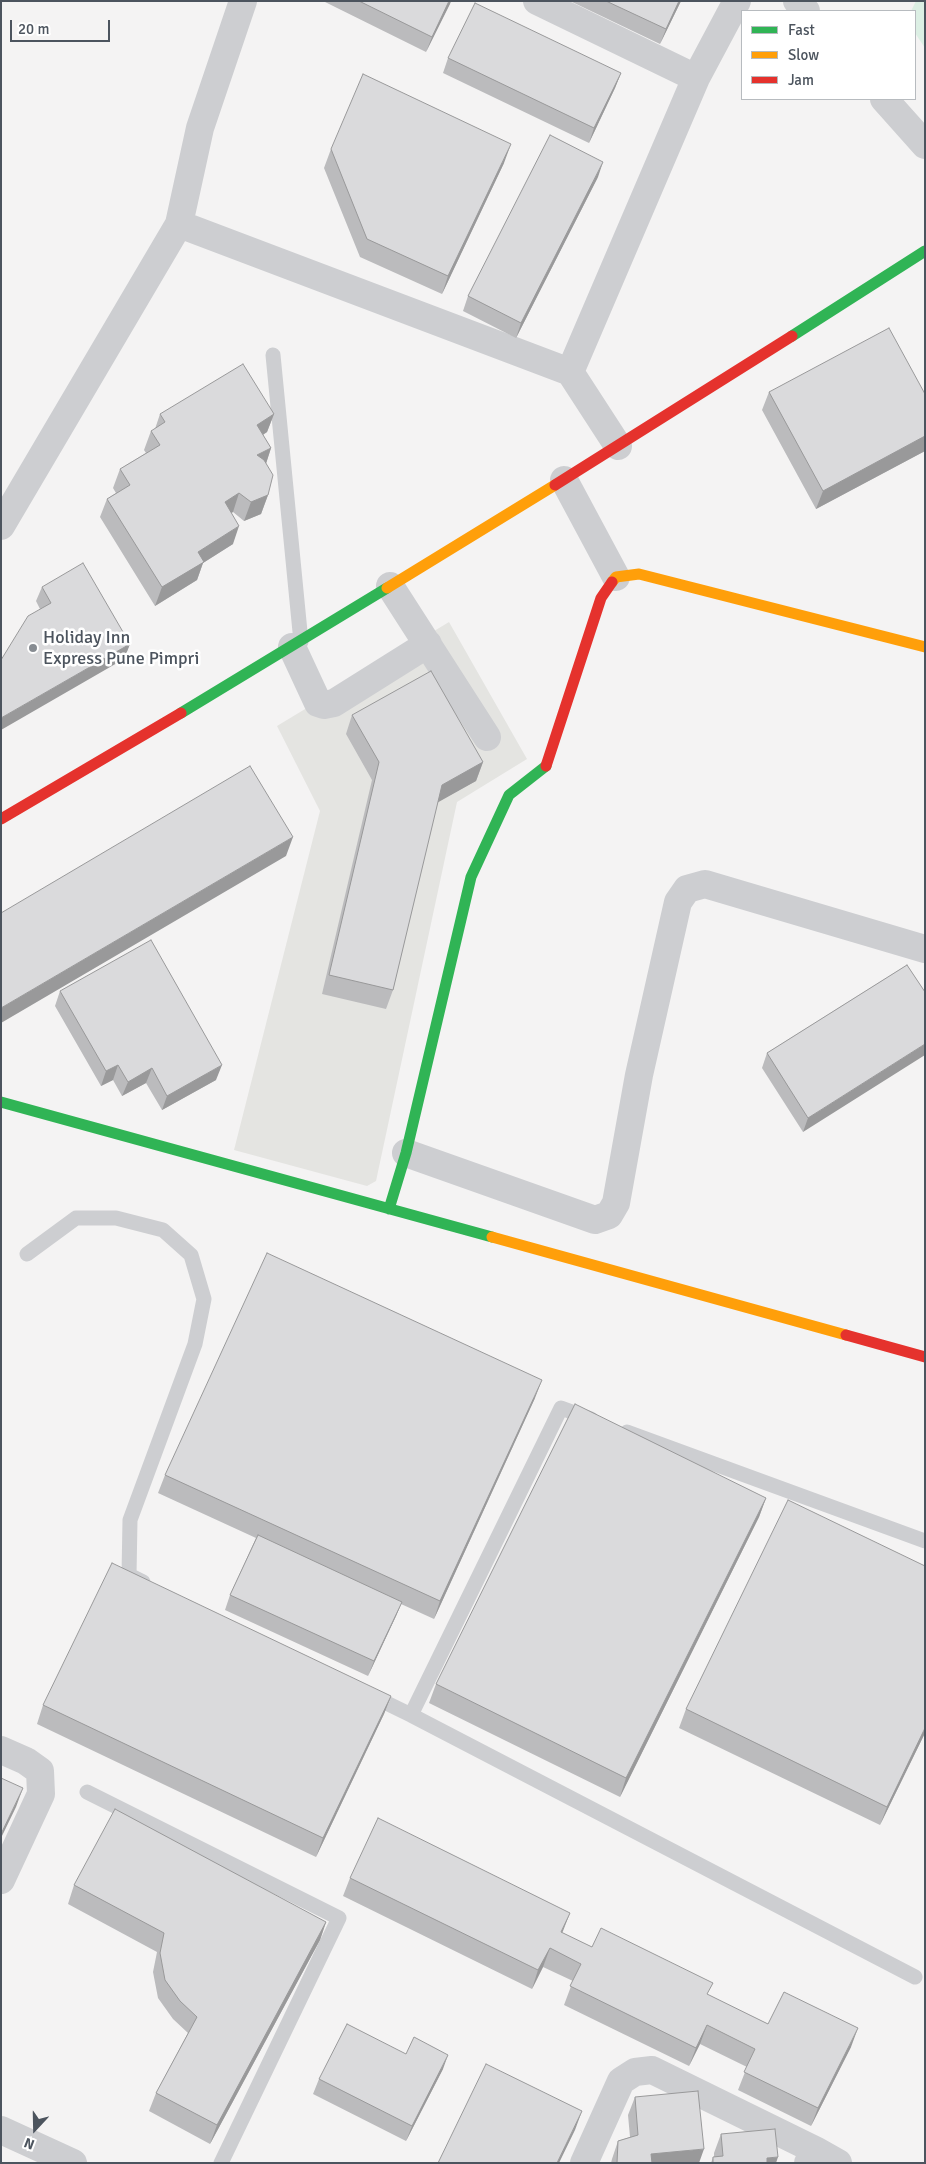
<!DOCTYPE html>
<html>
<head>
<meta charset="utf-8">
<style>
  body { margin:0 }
  #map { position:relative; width:926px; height:2164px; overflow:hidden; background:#f4f3f3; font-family:Signika,sans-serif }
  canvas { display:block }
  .frame { position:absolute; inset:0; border:2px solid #4c545e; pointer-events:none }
  .legend { position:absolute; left:741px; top:10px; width:175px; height:90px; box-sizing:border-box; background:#fff; border:1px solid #b7bbbf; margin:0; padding:6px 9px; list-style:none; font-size:15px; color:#4c545e }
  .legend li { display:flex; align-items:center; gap:10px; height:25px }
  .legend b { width:25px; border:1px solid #b7bbbf }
  .north { position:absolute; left:10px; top:2104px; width:50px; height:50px; -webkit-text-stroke:4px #fff; paint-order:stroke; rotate:201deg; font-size:14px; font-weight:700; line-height:20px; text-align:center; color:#4c545e }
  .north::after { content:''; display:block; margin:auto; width:18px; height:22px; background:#4c545e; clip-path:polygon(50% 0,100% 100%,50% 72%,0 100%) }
  .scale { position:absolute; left:10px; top:20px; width:100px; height:22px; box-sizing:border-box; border:2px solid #4c545e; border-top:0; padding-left:6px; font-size:15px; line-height:18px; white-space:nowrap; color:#4c545e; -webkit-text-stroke:4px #fff; paint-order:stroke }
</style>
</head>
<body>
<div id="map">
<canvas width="926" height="2164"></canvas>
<div class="frame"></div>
<ul class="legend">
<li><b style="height:6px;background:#30b455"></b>Fast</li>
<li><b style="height:6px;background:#ff9f0a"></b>Slow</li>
<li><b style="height:6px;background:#e5322d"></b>Jam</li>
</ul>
<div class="north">N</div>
<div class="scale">20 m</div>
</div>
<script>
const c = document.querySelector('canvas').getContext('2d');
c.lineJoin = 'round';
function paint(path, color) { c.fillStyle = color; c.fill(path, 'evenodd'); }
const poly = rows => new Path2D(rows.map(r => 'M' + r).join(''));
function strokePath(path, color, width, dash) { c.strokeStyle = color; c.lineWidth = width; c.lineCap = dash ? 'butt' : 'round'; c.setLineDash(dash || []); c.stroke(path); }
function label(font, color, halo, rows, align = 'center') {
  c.font = font + ' Signika,sans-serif'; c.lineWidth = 5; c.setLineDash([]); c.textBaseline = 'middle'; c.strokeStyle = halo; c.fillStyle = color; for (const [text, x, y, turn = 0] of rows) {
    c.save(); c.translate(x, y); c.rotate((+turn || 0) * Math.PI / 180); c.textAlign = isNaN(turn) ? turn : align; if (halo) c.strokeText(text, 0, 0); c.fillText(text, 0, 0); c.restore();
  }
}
paint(poly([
  [449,622,527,759,457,802,376,1181,367,1186,234,1150,320,811,277,726]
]), '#e4e4e1');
paint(poly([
  [916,1,925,1,925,48,915,33,915,11,911,11]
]), '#dcefe4');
strokePath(poly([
  [273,355,301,642],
  [27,1254,76,1218,116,1218,163,1230,191,1255,204,1299,195,1344,130,1520,129,1575,143,1582],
  [591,1419,561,1408,411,1715,915,1977],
  [627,1432,925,1541],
  [370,1695,411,1715],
  [87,1792,339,1918,221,2163]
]), '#cdced1', 15);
strokePath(poly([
  [537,1,696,78],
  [797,1,806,11],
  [884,99,925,145],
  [179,224,570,372],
  [618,446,570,372,696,78,737,1],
  [564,480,616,577],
  [1,526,179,224,200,128,243,1],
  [390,586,487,737],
  [292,647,318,703,324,705,334,703,428,644],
  [406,1153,595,1220,609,1215,616,1203,639,1075,678,902,687,889,705,884,925,949],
  [1,1750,26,1761,40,1771,41,1794,1,1880],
  [1,2130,73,2163],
  [584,2163,621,2081,635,2072,652,2070,815,2150],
  [808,2163,815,2150,838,2163]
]), '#cdced1', 28);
strokePath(poly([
  [792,336,925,251],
  [181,713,387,588],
  [1,1102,492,1237],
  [389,1209,406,1153,471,877,509,795,546,766]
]), '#30b455', 11);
strokePath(poly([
  [612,582,616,577,639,574,925,647],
  [387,588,555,485],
  [492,1237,846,1335]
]), '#ff9f0a', 11);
strokePath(poly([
  [555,485,792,336],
  [546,766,601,598,612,582],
  [1,819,181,713],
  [846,1335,925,1357]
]), '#e5322d', 11);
paint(poly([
  [323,1,451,1,426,52],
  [570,1,681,1,660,44],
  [448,58,621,73,615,88,589,143,443,73],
  [331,149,504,163,442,294,360,257,324,168],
  [598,177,516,338,463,311,468,296],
  [769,392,925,394,925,451,816,509,762,410],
  [160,414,274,414,267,432,263,435,271,448,266,463,268,495,261,514,244,521,233,512,231,513,233,544,203,563,197,580,155,606,100,517,107,499,116,493,113,488,120,469,146,453,144,450,151,431,155,429],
  [42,587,130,644,124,659,40,609,36,601],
  [352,715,483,762,476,781,437,802,393,990,386,1009,322,994,372,780,346,734],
  [907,965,803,1132,762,1068,767,1053],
  [60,991,216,1080,162,1110,146,1083,122,1096,113,1080,101,1086,55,1006],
  [535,1398,434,1619,401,1604,396,1616,368,1676,225,1610,230,1595,256,1538,158,1493,165,1475],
  [766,1498,759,1517,620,1797,429,1703,436,1684],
  [391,1696,384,1714,316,1857,37,1724,43,1705],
  [686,1709,925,1733,880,1825,679,1728],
  [350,1878,562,1933,592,1947,708,1995,768,2024,851,2047,811,2126,738,2090,747,2067,700,2044,689,2066,564,2005,573,1981,543,1967,532,1989,343,1896],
  [74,1885,326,1922,320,1940,210,2144,149,2111,156,2093,188,2033,173,2019,158,1998,153,1972,157,1952,68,1904],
  [406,2054,443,2069,406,2141,313,2094,319,2079],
  [635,2097,699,2163,611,2163,612,2159,618,2141,630,2137,628,2115],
  [721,2134,776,2163,711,2163,713,2157,714,2157,714,2153]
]), '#bbbbbd');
paint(poly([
  [449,1,451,1,450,4,426,52,432,37],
  [679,1,681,1,660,44,666,29],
  [621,73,615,88,589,143,594,128],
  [511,144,504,163,442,294,448,276],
  [603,162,598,177,516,338,521,323],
  [274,414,267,432,250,443,257,425],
  [925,436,925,451,816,509,823,491],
  [271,448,265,467,257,455],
  [239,493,233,512,218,521,225,502],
  [268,495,261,514,244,521,251,502],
  [239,526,233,544,203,563,197,580,155,606,162,587,198,552],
  [130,644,124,659,1,730,1,718],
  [483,762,476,781,435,804,442,785],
  [293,837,286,856,1,1023,1,1008],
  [925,1044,925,1055,803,1132,808,1118],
  [118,1065,113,1080,101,1086,106,1071],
  [222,1065,216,1080,162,1110,167,1096],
  [152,1068,146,1083,122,1096,128,1082],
  [542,1380,535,1398,434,1619,440,1601],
  [766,1498,759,1517,620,1797,626,1778],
  [402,1602,396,1616,368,1676,374,1661],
  [391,1696,384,1714,316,1857,323,1838],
  [925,1728,925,1733,880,1825,887,1807],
  [23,1788,16,1807,1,1838,1,1834],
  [570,1913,563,1931,554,1950,561,1932],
  [326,1922,320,1940,210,2144,217,2125],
  [550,1948,543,1967,532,1989,538,1970],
  [707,2025,700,2044,689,2066,696,2048],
  [858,2028,851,2047,811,2126,818,2108],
  [448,2055,443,2069,406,2141,412,2126],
  [582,2111,575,2130,559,2163,557,2163],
  [704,2149,699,2163,648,2163,651,2154],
  [778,2157,776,2163,765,2163,767,2158]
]), '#99999a');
const building = poly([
  [359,1,449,1,432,37,359,1],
  [606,1,679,1,666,29,606,1],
  [475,3,621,73,594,128,448,58,475,3],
  [363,74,511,144,448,276,367,239,331,149,363,74],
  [550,135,603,162,521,323,468,296,550,135],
  [889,328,925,394,925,436,823,491,769,392,889,328],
  [243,364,274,414,257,425,271,448,257,455,264,460,273,475,268,495,251,502,239,493,225,502,239,526,198,552,204,562,162,587,107,499,130,485,120,469,160,445,151,431,165,422,160,414,243,364],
  [83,563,130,644,1,718,1,660,28,616,51,603,42,587,83,563],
  [431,671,483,762,442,785,393,990,329,975,379,762,352,715,431,671],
  [250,766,293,837,1,1008,1,913,250,766],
  [151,940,222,1065,167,1096,152,1068,128,1082,118,1065,106,1071,60,991,151,940],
  [907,965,925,992,925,1044,808,1118,767,1053,907,965],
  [267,1253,542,1380,440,1601,165,1475,267,1253],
  [575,1404,766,1498,626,1778,436,1684,575,1404],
  [788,1500,925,1566,925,1728,887,1807,686,1709,788,1500],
  [258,1535,402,1602,374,1661,230,1595,258,1535],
  [112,1563,391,1696,323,1838,43,1705,112,1563],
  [1,1778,23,1788,1,1834,1,1778],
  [115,1809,326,1922,217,2125,156,2093,197,2017,180,2001,165,1980,160,1953,164,1933,74,1885,115,1809],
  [378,1818,570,1913,561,1932,592,1947,601,1928,713,1983,707,1994,768,2024,784,1992,858,2028,818,2108,744,2072,755,2049,707,2025,696,2048,570,1986,581,1964,550,1948,538,1970,350,1878,378,1818],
  [347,2024,406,2054,414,2037,448,2055,412,2126,319,2079,347,2024],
  [486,2064,582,2111,557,2163,438,2163,486,2064],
  [698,2091,704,2149,651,2154,652,2163,617,2163,618,2141,638,2135,635,2097,698,2091],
  [775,2129,778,2157,767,2158,767,2163,713,2163,713,2157,723,2156,721,2134,775,2129]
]);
paint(building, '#dadadc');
strokePath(building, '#99999a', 1);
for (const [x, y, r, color] of [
  [33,648,5,"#878c92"]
]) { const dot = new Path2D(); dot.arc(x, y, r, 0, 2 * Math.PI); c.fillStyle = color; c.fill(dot); strokePath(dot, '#fff', 2); }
label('18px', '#4c545e', '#fff', [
  ["Holiday Inn",43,638],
  ["Express Pune Pimpri",43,659]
], 'left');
</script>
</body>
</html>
